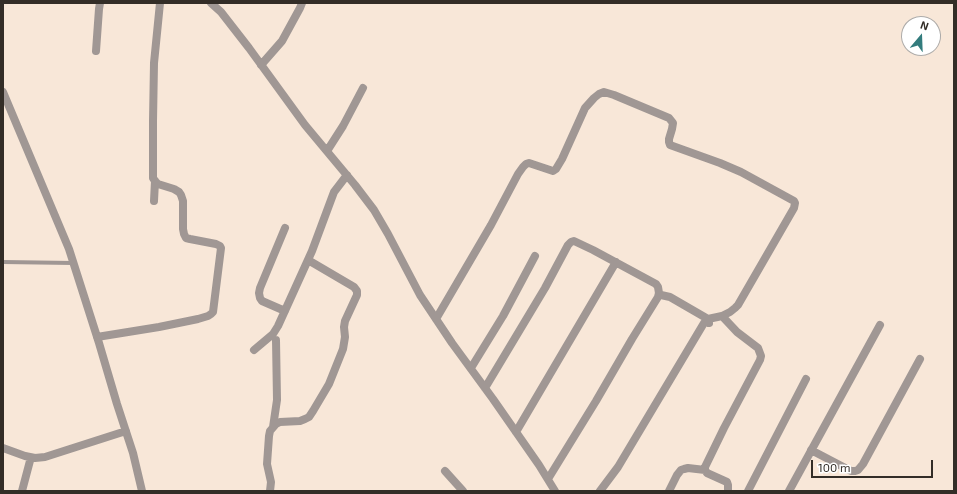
<!DOCTYPE html>
<html>
<head>
<meta charset="utf-8">
<style>
  body { margin:0 }
  #map { position:relative; width:957px; height:494px; overflow:hidden; background:#f8e7d8; font-family:"Exo 2",sans-serif }
  canvas { display:block }
  .frame { position:absolute; inset:0; border:4px solid #332d27; pointer-events:none }
  .north { position:absolute; left:901px; top:16px; width:40px; height:40px; box-sizing:border-box; background:#fff; border:1px solid #adaba9; border-radius:50%; rotate:19deg; font-size:11px; font-weight:700; line-height:16px; text-align:center; color:#332d27 }
  .north::after { content:''; display:block; margin:auto; width:14px; height:18px; background:#337c7d; clip-path:polygon(50% 0,100% 100%,50% 72%,0 100%) }
  .scale { position:absolute; left:811px; top:460px; width:122px; height:18px; box-sizing:border-box; border:2px solid #332d27; border-top:0; padding-left:5px; font-size:12px; line-height:14px; white-space:nowrap; color:#332d27; -webkit-text-stroke:3px #fff; paint-order:stroke }
</style>
</head>
<body>
<div id="map">
<canvas width="957" height="494"></canvas>
<div class="frame"></div>
<div class="north">N</div>
<div class="scale">100 m</div>
</div>
<script>
const c = document.querySelector('canvas').getContext('2d');
c.lineJoin = 'round';
const poly = rows => new Path2D(rows.map(r => 'M' + r).join(''));
function strokePath(path, color, width, dash) { c.strokeStyle = color; c.lineWidth = width; c.lineCap = dash ? 'butt' : 'round'; c.setLineDash(dash || []); c.stroke(path); }
strokePath(poly([
  [3,262,73,263]
]), '#a09794', 4);
strokePath(poly([
  [211,3,221,12,249,48,305,125,355,185,374,210,388,234,420,295,452,343,493,399,539,465,555,491],
  [96,51,99,9,100,3],
  [261,65,282,41,300,8,302,3],
  [3,92,69,249,99,343,117,404,133,453,142,491],
  [327,151,343,126,363,88],
  [154,201,155,181],
  [285,228,260,288,259,293,260,298,262,301,285,311],
  [659,293,661,295,670,297,708,319,709,323],
  [722,316,737,332,758,348,761,356,760,360,724,428,705,467,705,470,707,473,727,482,728,485,728,491],
  [436,319,491,225,518,174,523,167,526,164,529,163,553,171,556,169,562,159,585,108,594,98,599,94,604,92,614,95,669,118,673,123,672,129,669,139,669,142,670,145,720,163,741,172,794,201,795,203,794,208,738,305,735,308,730,312,722,316,708,319,704,323,618,467,600,491],
  [97,337,159,327,198,319,208,316,211,314,213,312,221,248,220,246,216,244,190,239,186,238,184,234,183,229,183,201,181,195,179,192,174,189,158,184,155,181,153,178,153,121,154,63,160,3],
  [254,350,273,334,278,326,312,251,331,200,334,192,347,175],
  [471,368,503,316,535,256],
  [485,388,545,288,568,245,571,242,574,241,593,250,656,284,658,287,659,293,658,297,632,339,596,401,548,479],
  [273,427,277,400,276,340],
  [516,432,616,262],
  [3,448,25,456,35,458,45,457,126,431],
  [811,450,851,471,855,471,858,470,863,464,920,359],
  [445,471,463,491],
  [22,491,31,457],
  [270,491,271,482,267,464,269,436,270,431,276,424,280,422,300,421,305,419,309,417,313,411,329,384,343,349,345,337,344,327,345,321,357,295,357,291,354,287,308,260],
  [669,491,677,475,681,470,684,469,688,468,705,470],
  [748,491,806,379],
  [789,491,880,325]
]), '#a09794', 8);
</script>
</body>
</html>
